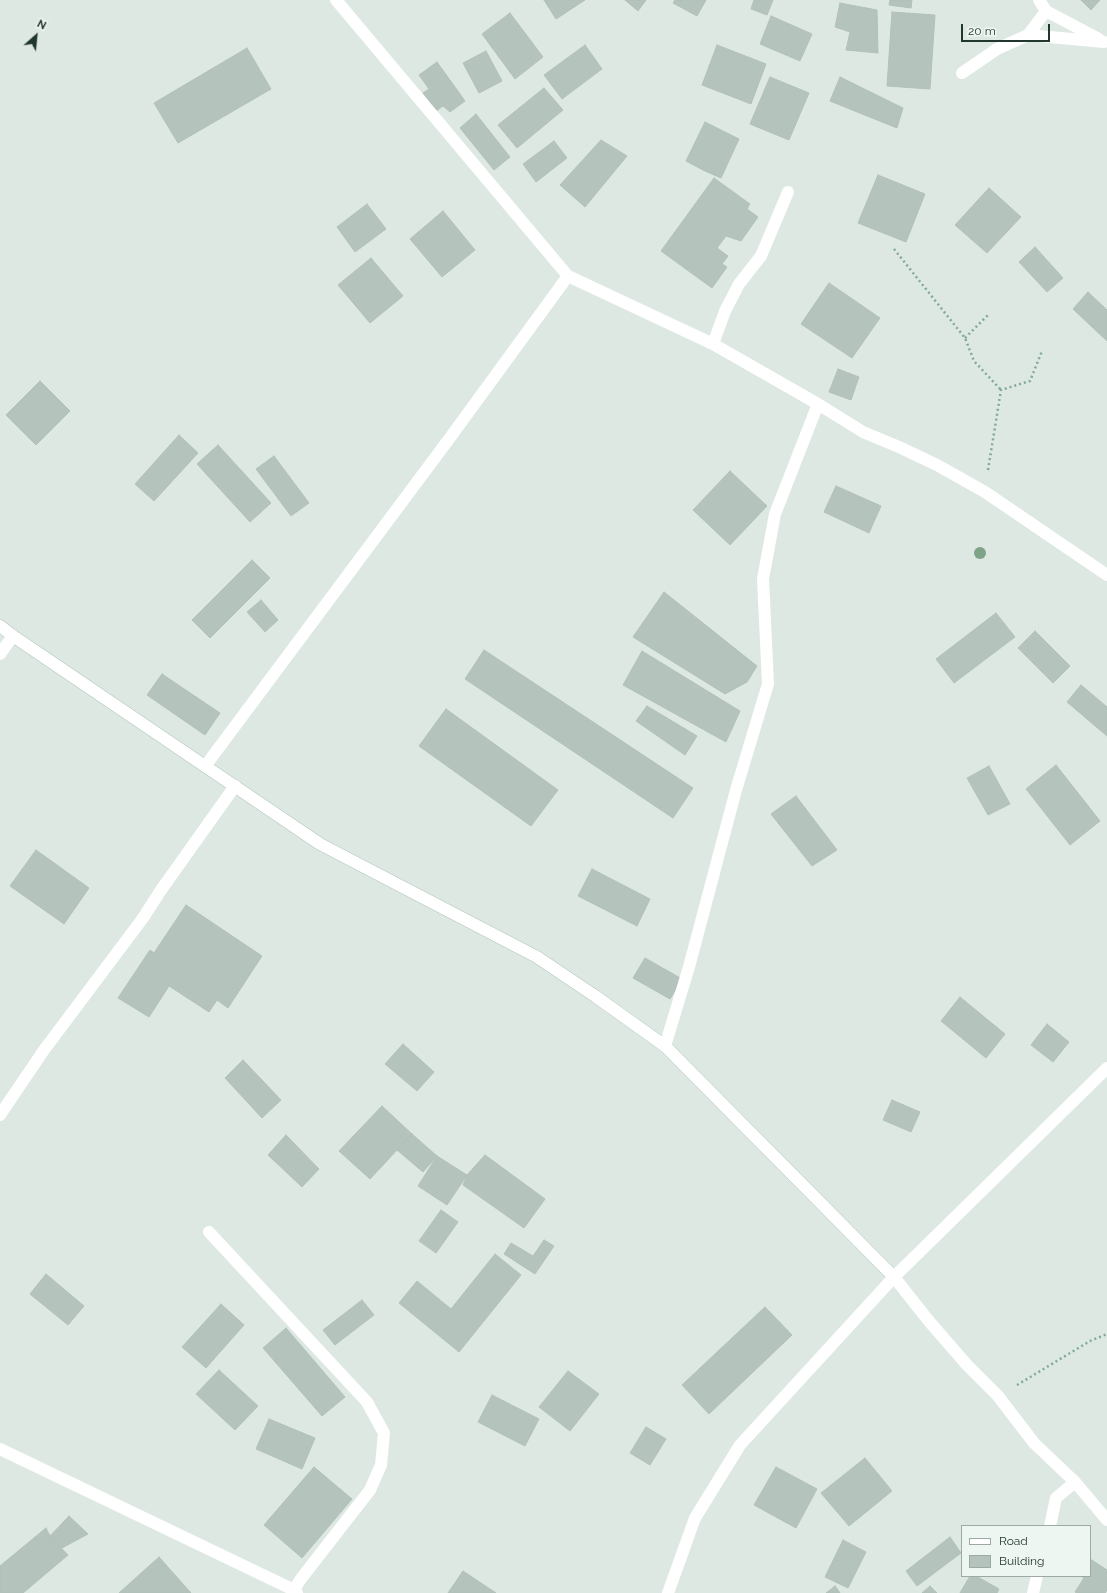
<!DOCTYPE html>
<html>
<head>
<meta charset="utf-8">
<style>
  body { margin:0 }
  #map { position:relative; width:1107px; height:1593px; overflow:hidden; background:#dee8e2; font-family:Raleway,sans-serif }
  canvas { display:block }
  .legend { position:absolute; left:961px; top:1525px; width:130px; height:52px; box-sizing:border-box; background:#eef6f1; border:1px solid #9caaa3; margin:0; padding:5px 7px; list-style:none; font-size:12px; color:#21372e }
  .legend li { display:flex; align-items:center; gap:8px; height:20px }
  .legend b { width:20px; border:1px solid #9caaa3 }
  .north { position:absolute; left:16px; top:16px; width:40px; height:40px; -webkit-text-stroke:3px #eef6f1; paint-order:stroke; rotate:27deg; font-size:11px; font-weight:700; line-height:16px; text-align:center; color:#21372e }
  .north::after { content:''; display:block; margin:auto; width:14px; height:18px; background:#21372e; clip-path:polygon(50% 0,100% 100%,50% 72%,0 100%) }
  .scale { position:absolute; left:961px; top:24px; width:89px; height:18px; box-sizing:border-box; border:2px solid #21372e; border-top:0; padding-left:5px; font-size:12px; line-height:14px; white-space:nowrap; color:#21372e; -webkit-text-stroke:3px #eef6f1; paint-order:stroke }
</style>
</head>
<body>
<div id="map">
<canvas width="1107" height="1593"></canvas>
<ul class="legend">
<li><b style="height:5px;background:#fff"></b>Road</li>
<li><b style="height:11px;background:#b4c3bb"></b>Building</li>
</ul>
<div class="north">N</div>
<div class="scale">20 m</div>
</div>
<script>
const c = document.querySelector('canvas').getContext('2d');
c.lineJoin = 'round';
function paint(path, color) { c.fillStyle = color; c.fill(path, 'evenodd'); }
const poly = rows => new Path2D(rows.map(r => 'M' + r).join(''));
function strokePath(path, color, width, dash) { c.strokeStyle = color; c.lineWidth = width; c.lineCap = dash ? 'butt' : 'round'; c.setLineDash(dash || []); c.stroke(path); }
const building = poly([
  [544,0,585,0,556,19,544,0],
  [625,0,646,0,638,11,625,0],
  [675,0,706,0,697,16,673,3,675,0],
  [754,0,773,0,767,15,751,9,754,0],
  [890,0,912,0,911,8,889,5,890,0],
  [1081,0,1100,0,1091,10,1081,0],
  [840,3,877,10,878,53,846,50,850,32,835,27,840,3],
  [892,12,935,15,930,89,887,86,892,12],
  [510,13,543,57,515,79,482,34,510,13],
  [771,16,812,34,800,61,760,44,771,16],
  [585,45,602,69,562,99,544,75,585,45],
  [717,45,766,64,751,104,702,85,717,45],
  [247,48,271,89,178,143,154,103,247,48],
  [486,51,502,81,479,93,463,63,486,51],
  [437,62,465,101,450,112,443,106,436,111,423,93,429,89,419,75,437,62],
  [770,77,809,93,789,140,750,124,770,77],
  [840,77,903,108,897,128,830,101,840,77],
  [544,88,563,110,517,148,498,125,544,88],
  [476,114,510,157,494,170,460,128,476,114],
  [705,122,739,139,721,178,705,171,686,161,705,122],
  [601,140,627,156,585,207,560,185,601,140],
  [554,141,567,158,536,182,523,164,554,141],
  [878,175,925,194,906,242,858,223,878,175],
  [714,178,750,204,747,209,758,217,741,241,726,236,717,248,728,256,722,264,727,267,712,288,661,251,714,178],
  [989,188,1021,217,987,253,955,225,989,188],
  [367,204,386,229,355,252,337,227,367,204],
  [443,211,475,250,442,277,410,239,443,211],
  [1035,247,1063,278,1047,292,1019,262,1035,247],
  [371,258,403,296,370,323,338,285,371,258],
  [829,283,880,318,852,358,801,324,829,283],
  [1088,292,1107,310,1107,341,1073,309,1088,292],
  [838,369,859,377,851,400,829,392,838,369],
  [40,381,70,411,36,445,6,415,40,381],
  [179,435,198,453,154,501,135,484,179,435],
  [218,445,271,503,250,522,197,464,218,445],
  [274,456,309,503,291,516,256,469,274,456],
  [730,471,767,506,730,545,693,510,730,471],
  [836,486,881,506,869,533,824,512,836,486],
  [252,560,270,578,210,638,192,620,252,560],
  [664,592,757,666,747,682,725,694,633,637,664,592],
  [261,600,278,620,265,632,247,612,261,600],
  [996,613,1015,637,954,683,936,659,996,613],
  [1035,631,1070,666,1053,683,1018,648,1035,631],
  [484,650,693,788,673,818,465,679,484,650],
  [642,651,740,711,726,742,623,685,642,651],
  [162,674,220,713,205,735,147,695,162,674],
  [1081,685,1107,707,1107,736,1067,702,1081,685],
  [647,706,697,736,685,755,636,721,647,706],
  [446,709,558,790,531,826,419,746,446,709],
  [1056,765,1100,821,1070,845,1026,789,1056,765],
  [989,766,1010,804,988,815,967,778,989,766],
  [796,796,837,850,812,866,771,814,796,796],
  [36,850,89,888,64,924,10,886,36,850],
  [592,869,650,899,637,926,578,896,592,869],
  [186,905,262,956,228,1008,217,1000,209,1012,169,986,149,1017,118,998,150,950,154,953,186,905],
  [645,958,682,979,670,999,633,978,645,958],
  [960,997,1005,1034,986,1058,941,1021,960,997],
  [1047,1024,1069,1042,1053,1062,1031,1045,1047,1024],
  [403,1044,434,1072,417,1091,385,1064,403,1044],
  [243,1060,281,1100,262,1118,225,1078,243,1060],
  [892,1100,920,1112,911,1132,883,1120,892,1100],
  [382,1106,412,1134,370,1179,339,1151,382,1106],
  [412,1134,437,1156,423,1172,397,1150,412,1134],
  [286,1135,319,1169,302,1187,268,1155,286,1135],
  [485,1155,545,1199,524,1228,463,1185,467,1175,485,1155],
  [437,1156,467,1175,447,1205,418,1186,437,1156],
  [441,1210,458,1222,436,1253,419,1241,441,1210],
  [544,1240,554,1246,535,1274,504,1254,511,1243,533,1256,544,1240],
  [495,1254,521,1275,459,1352,399,1303,417,1281,451,1309,495,1254],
  [46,1274,84,1306,68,1325,30,1294,46,1274],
  [362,1300,374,1315,335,1345,323,1330,362,1300],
  [221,1304,244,1325,206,1368,182,1347,221,1304],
  [765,1307,792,1335,709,1414,682,1385,765,1307],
  [286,1328,345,1397,322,1416,263,1348,286,1328],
  [219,1370,258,1406,235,1430,196,1394,219,1370],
  [568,1371,599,1394,570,1431,539,1407,568,1371],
  [492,1395,539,1419,525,1446,478,1422,492,1395],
  [269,1419,315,1438,302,1469,256,1449,269,1419],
  [646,1427,666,1439,650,1465,630,1453,646,1427],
  [865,1458,892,1491,849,1526,821,1493,865,1458],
  [314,1467,352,1499,302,1558,264,1525,314,1467],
  [776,1467,817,1489,796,1528,754,1505,776,1467],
  [69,1516,88,1534,62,1548,50,1536,69,1516],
  [46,1528,50,1536,68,1555,23,1593,0,1593,0,1566,46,1528],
  [950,1537,961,1553,917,1586,906,1571,950,1537],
  [843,1540,866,1552,848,1588,825,1577,843,1540],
  [159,1557,191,1593,119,1593,159,1557],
  [1090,1559,1107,1570,1107,1590,1105,1593,1077,1593,1075,1592,1084,1578,1081,1576,1090,1576,1090,1559],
  [463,1571,496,1593,448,1593,463,1571],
  [970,1576,976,1576,999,1589,997,1593,960,1593,970,1576],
  [835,1586,840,1593,826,1593,835,1586],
  [930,1586,937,1593,922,1593,930,1586]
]);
paint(building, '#b4c3bb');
strokePath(building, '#b1c1b8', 1);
const secondary = poly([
  [0,626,13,636,320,844,537,957,595,996,665,1046,894,1277]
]);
strokePath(secondary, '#b2c7bc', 13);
strokePath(poly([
  [894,249,965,338,974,361,1001,390],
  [965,338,989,314],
  [988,470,1001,390,1030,381,1042,351],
  [1017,1385,1090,1341,1107,1334]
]), '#81aa97', 2.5, [2, 3]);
strokePath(poly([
  [336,0,568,276,713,344,818,404,775,514,763,579,768,684,736,790,689,967,665,1046],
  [1039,0,1046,11,1099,39],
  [1028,35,1046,11],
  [962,73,997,49,1028,35,1104,42],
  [713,344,725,311,739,284,761,256,788,192],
  [818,404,863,432,899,447,937,465,985,492,1107,575],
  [0,654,13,636],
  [206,765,449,439,568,276],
  [0,1115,44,1050,143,918,161,890,235,786],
  [209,1232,367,1402,384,1433,381,1465,370,1490,300,1580,294,1590],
  [894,1277,928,1320,967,1365,998,1396,1034,1443,1075,1482,1107,1520],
  [0,1449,294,1590,297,1593],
  [1050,1526,1056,1498,1075,1482],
  [668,1593,695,1518,740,1445,894,1277,1107,1068],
  [1033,1593,1037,1576]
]), '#fff', 12);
strokePath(secondary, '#fff', 12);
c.fillStyle = '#7ea387';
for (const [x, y] of [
  [980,553]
]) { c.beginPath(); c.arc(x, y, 6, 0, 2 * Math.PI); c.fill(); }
</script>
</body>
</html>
